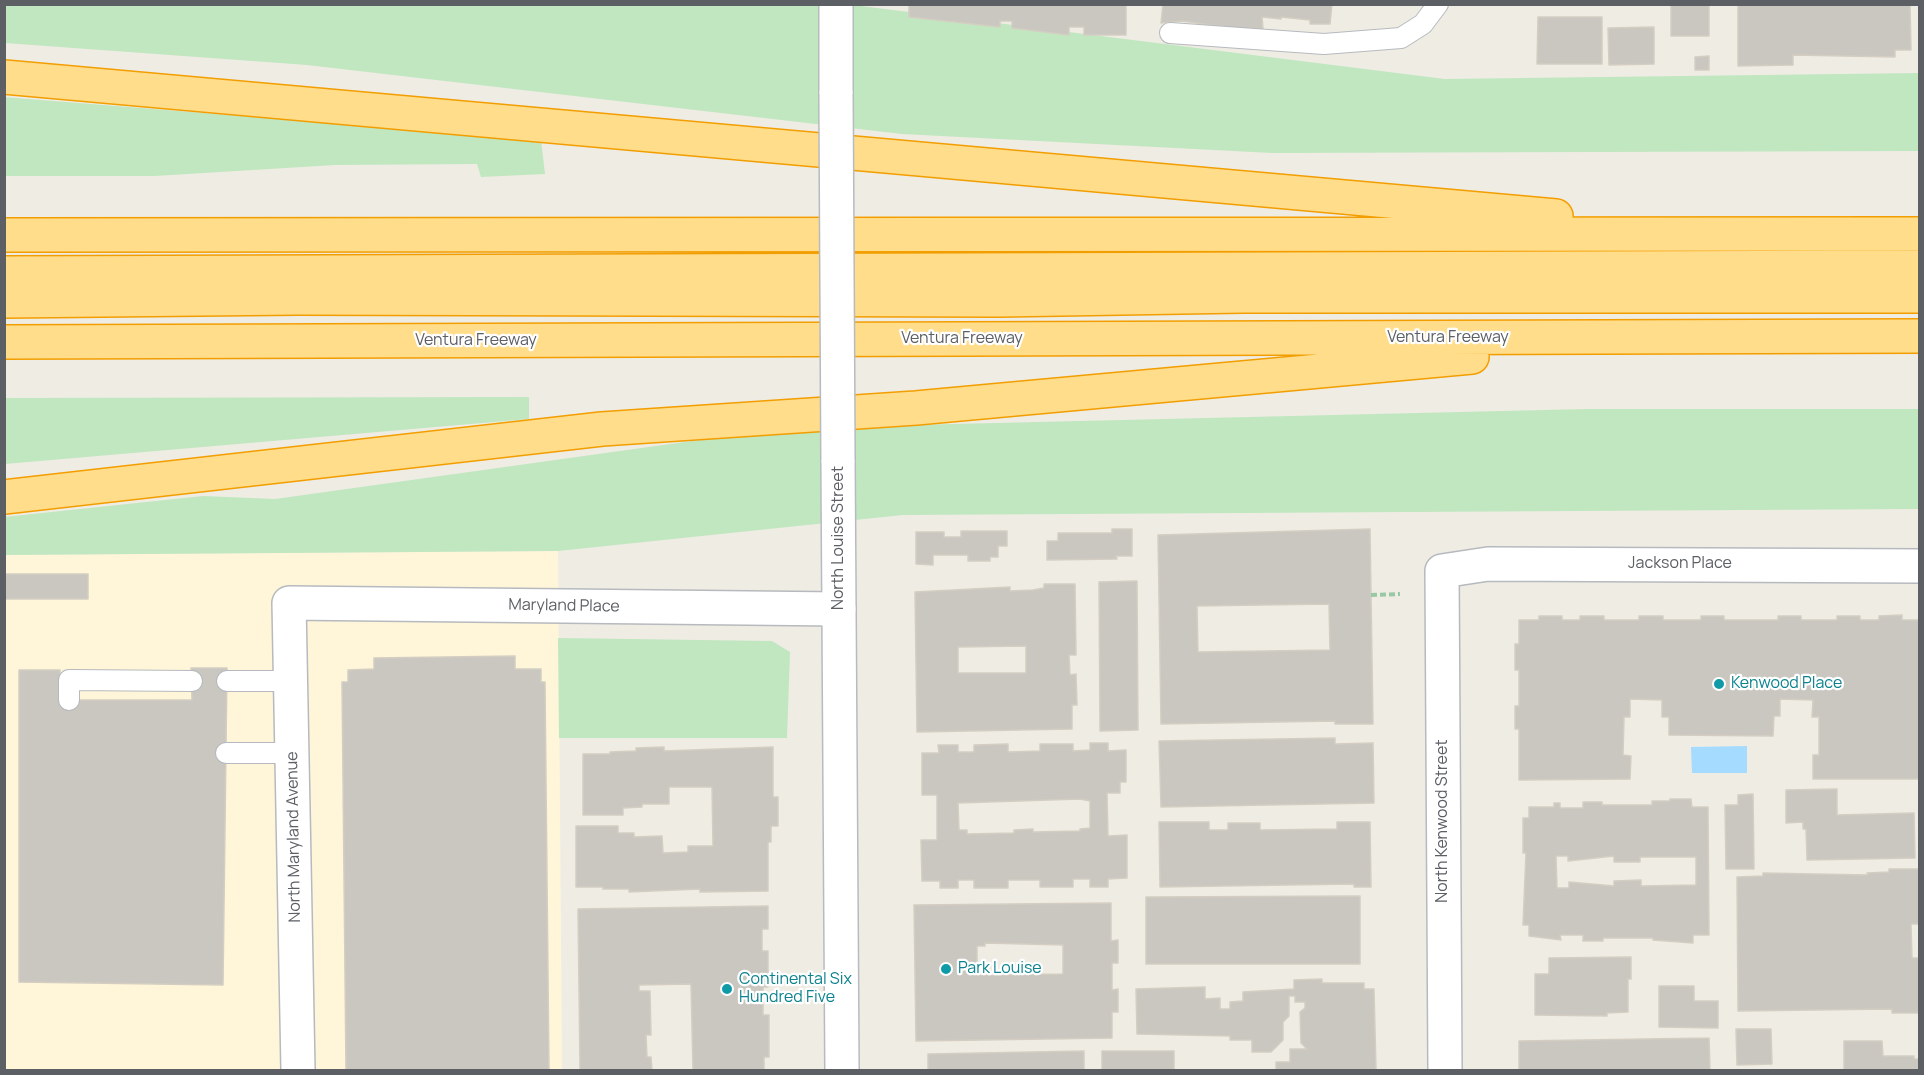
<!DOCTYPE html>
<html>
<head>
<meta charset="utf-8">
<style>
  body { margin:0 }
  #map { position:relative; width:1924px; height:1075px; overflow:hidden; background:#efece4; font-family:Manrope,sans-serif }
  canvas { display:block }
  .frame { position:absolute; inset:0; border:6px solid #5c6065; pointer-events:none }
</style>
</head>
<body>
<div id="map">
<canvas width="1924" height="1075"></canvas>
<div class="frame"></div>
</div>
<script>
const c = document.querySelector('canvas').getContext('2d');
c.lineJoin = 'round';
function paint(path, color) { c.fillStyle = color; c.fill(path, 'evenodd'); }
const poly = rows => new Path2D(rows.map(r => 'M' + r).join(''));
function strokePath(path, color, width, dash) { c.strokeStyle = color; c.lineWidth = width; c.lineCap = dash ? 'butt' : 'round'; c.setLineDash(dash || []); c.stroke(path); }
function label(font, color, halo, rows, align = 'center') {
  c.font = font + ' Manrope,sans-serif'; c.lineWidth = 4.5; c.setLineDash([]); c.textBaseline = 'middle'; c.strokeStyle = halo; c.fillStyle = color; for (const [text, x, y, turn = 0] of rows) {
    c.save(); c.translate(x, y); c.rotate((+turn || 0) * Math.PI / 180); c.textAlign = isNaN(turn) ? turn : align; if (halo) c.strokeText(text, 0, 0); c.fillText(text, 0, 0); c.restore();
  }
}
paint(poly([
  [558,551,562,1070,5,1070,4,555]
]), '#fff5d9');
paint(poly([
  [845,4,1445,79,1919,73,1919,151,1272,153,902,134,307,65,5,43,4,5],
  [4,97,541,140,545,174,481,177,477,164,335,165,155,176,5,176],
  [529,397,529,419,5,464,5,398],
  [1586,409,1919,409,1919,509,903,515,558,551,5,555,4,517,203,496,275,499,785,428],
  [558,638,772,641,790,652,787,738,559,738]
]), '#c1e7c0');
paint(poly([
  [1747,746,1747,773,1692,773,1691,747]
]), '#a4dbff');
const building = poly([
  [909,4,1126,4,1126,35,1084,35,1084,27,1069,27,1069,35,1012,28,1012,21,1000,21,1000,27,909,17,909,4],
  [1163,4,1332,4,1330,24,1310,24,1310,20,1281,17,1281,19,1262,17,1263,29,1248,28,1247,30,1182,21,1161,23,1163,4],
  [1671,4,1709,4,1709,36,1671,36,1671,4],
  [1738,4,1910,4,1911,50,1895,50,1895,57,1793,55,1793,65,1738,66,1738,4],
  [1538,17,1602,17,1602,64,1537,64,1538,17],
  [1654,27,1654,64,1609,65,1608,28,1654,27],
  [1709,56,1709,70,1695,70,1695,57,1709,56],
  [1112,529,1132,529,1132,556,1116,556,1117,559,1047,560,1047,541,1058,541,1058,533,1112,533,1112,529],
  [1370,529,1373,724,1335,724,1335,721,1161,724,1158,535,1370,529],
  [1329,604,1330,650,1198,652,1197,606,1329,604],
  [961,531,1007,531,1007,546,998,546,998,557,990,557,990,561,968,561,968,555,933,555,933,565,916,564,916,532,944,532,944,537,961,537,961,531],
  [4,574,88,574,88,599,4,599,4,574],
  [1137,581,1138,730,1100,731,1099,582,1137,581],
  [1044,584,1075,584,1076,655,1069,655,1070,675,1076,674,1077,705,1072,705,1072,729,917,732,915,592,1010,587,1010,591,1033,590,1044,588,1044,584],
  [1026,646,1026,673,958,673,958,647,1026,646],
  [1902,615,1902,620,1920,620,1920,779,1813,779,1813,755,1819,755,1819,717,1812,717,1813,700,1780,699,1780,716,1774,716,1773,736,1669,735,1669,717,1662,717,1662,700,1630,699,1630,717,1624,717,1623,755,1631,756,1630,779,1519,780,1519,729,1515,729,1515,706,1519,706,1519,670,1515,670,1515,644,1519,644,1519,620,1539,620,1539,616,1562,616,1562,620,1580,620,1580,616,1604,616,1604,620,1639,620,1639,616,1663,616,1663,620,1701,620,1701,616,1724,616,1724,620,1778,620,1778,616,1801,616,1801,620,1837,620,1837,616,1860,616,1860,620,1879,620,1879,616,1902,615],
  [515,656,515,669,541,669,541,682,545,682,549,1070,346,1070,342,682,348,682,348,670,374,669,374,658,515,656],
  [191,668,227,668,223,985,19,982,19,670,60,670,60,700,192,700,191,668],
  [1335,738,1335,744,1373,743,1374,803,1161,807,1159,741,1335,738],
  [1090,743,1108,743,1108,751,1126,750,1126,782,1120,782,1120,793,1107,793,1108,836,1127,835,1127,878,1108,879,1108,887,1090,887,1090,879,1073,879,1073,887,1040,887,1040,880,1008,880,1008,888,974,888,974,880,958,880,958,888,940,888,940,881,922,881,921,840,937,840,937,795,922,795,922,753,939,753,938,745,958,745,958,752,974,752,974,745,1008,744,1008,752,1040,751,1040,744,1073,744,1073,751,1090,750,1090,743],
  [1080,799,1090,801,1090,828,1080,829,1080,831,1033,832,1033,829,1014,830,1014,833,967,834,967,830,959,830,958,803,1080,799],
  [664,747,664,751,773,747,773,797,778,797,778,826,771,826,771,842,768,842,768,891,700,892,700,889,629,892,629,889,603,889,603,887,576,887,576,826,618,826,618,833,634,833,634,837,662,836,663,853,688,852,688,846,713,846,712,787,669,787,669,804,642,804,642,807,623,808,623,815,583,815,583,754,610,754,610,752,636,751,636,748,664,747],
  [1837,789,1837,815,1914,813,1915,858,1807,860,1806,829,1803,829,1803,822,1786,823,1786,790,1837,789],
  [1753,794,1754,869,1726,869,1725,805,1738,805,1738,795,1753,794],
  [1670,799,1691,799,1692,807,1708,807,1709,935,1693,935,1693,943,1653,940,1653,938,1603,938,1603,941,1583,941,1583,935,1560,935,1561,940,1529,936,1529,925,1523,925,1526,853,1523,853,1523,818,1529,818,1529,807,1554,807,1554,803,1560,803,1560,808,1583,808,1583,802,1602,802,1602,805,1652,805,1652,801,1670,801,1670,799],
  [1556,856,1568,856,1568,861,1614,856,1614,862,1640,862,1640,857,1696,857,1696,885,1641,886,1641,880,1614,881,1614,886,1569,882,1569,888,1557,888,1556,856],
  [1159,822,1209,822,1209,830,1228,830,1228,823,1260,823,1260,830,1337,829,1337,822,1370,822,1371,887,1354,887,1354,884,1160,887,1159,822],
  [1889,869,1920,869,1920,924,1911,924,1912,958,1920,958,1920,1013,1892,1013,1892,1009,1738,1011,1737,877,1763,876,1763,873,1868,875,1867,873,1889,872,1889,869],
  [1360,896,1360,964,1146,964,1146,897,1360,896],
  [1111,903,1111,941,1118,940,1118,963,1112,963,1112,990,1118,989,1118,1012,1112,1012,1112,1038,916,1041,914,905,1111,903],
  [985,943,1063,945,1063,974,977,975,977,946,985,946,985,943],
  [768,906,768,929,762,929,762,951,768,951,768,987,763,987,763,1015,769,1015,769,1057,764,1057,764,1070,693,1070,691,984,639,985,639,991,650,991,651,1035,646,1035,647,1057,651,1057,652,1070,580,1070,578,909,768,906],
  [1631,957,1631,979,1628,979,1628,1012,1607,1013,1607,1016,1535,1015,1535,974,1549,974,1549,958,1631,957],
  [1322,979,1322,983,1364,983,1364,989,1374,989,1376,1070,1276,1070,1276,1062,1290,1062,1290,1049,1307,1049,1301,1043,1300,1012,1305,1008,1305,1002,1295,1002,1295,996,1289,996,1289,1016,1283,1022,1283,1040,1271,1052,1252,1052,1252,1040,1230,1040,1230,1036,1137,1034,1136,989,1205,987,1205,999,1220,998,1220,1009,1230,1009,1230,1002,1243,1001,1243,992,1294,989,1294,980,1322,979],
  [1659,986,1694,986,1694,1001,1718,1001,1718,1028,1659,1027,1659,986],
  [1736,1029,1771,1029,1772,1064,1737,1065,1736,1029],
  [1709,1038,1710,1070,1519,1070,1519,1041,1709,1038],
  [1844,1041,1882,1041,1883,1056,1914,1056,1914,1059,1920,1059,1920,1070,1844,1070,1844,1041],
  [1084,1051,1084,1070,928,1070,928,1054,1084,1051],
  [1102,1051,1174,1051,1174,1070,1102,1070,1102,1051]
]);
paint(building, '#cac7c1');
strokePath(building, '#d4cec2', 1.5);
const lane = poly([
  [1170,33,1324,44,1401,38,1423,24,1438,4],
  [227,681,291,681],
  [69,700,69,680,192,681],
  [226,753,292,753]
]);
const street = poly([
  [298,1070,289,603,839,609],
  [1445,1070,1442,571,1488,564,1920,566]
]);
const secondary = poly([
  [836,4,836,94],
  [838,460,842,1070]
]);
const highway = poly([
  [4,77,1556,216],
  [4,235,1920,234],
  [4,273,1920,267],
  [4,301,298,298,1000,300,1243,296,1920,296],
  [4,342,1920,336],
  [4,497,602,429,916,408,1472,357]
]);
strokePath(lane, '#b6babe', 22);
strokePath(street, '#b6babe', 36);
strokePath(secondary, '#b7bbc0', 36);
strokePath(highway, '#f39e00', 36);
strokePath(poly([
  [1371,595,1400,594]
]), '#99c8a5', 4, [6, 3]);
strokePath(lane, '#fff', 20);
strokePath(street, '#fff', 33);
strokePath(secondary, '#fff', 33);
strokePath(highway, '#ffdd8b', 33);
const secondaryBridge = poly([
  [836,94,838,460]
]);
strokePath(secondaryBridge, '#b7bbc0', 36, []);
strokePath(secondaryBridge, '#fff', 33);
for (const [x, y, r, color] of [
  [1719,684,6,"#0f9aa8"],
  [946,969,6,"#0f9aa8"],
  [727,989,6,"#0f9aa8"]
]) { const dot = new Path2D(); dot.arc(x, y, r, 0, 2 * Math.PI); c.fillStyle = color; c.fill(dot); strokePath(dot, '#fff', 2); }
label('16px', '#5c6065', '#fff', [
  ["Ventura Freeway",1448,338],
  ["Ventura Freeway",962,339],
  ["Ventura Freeway",476,341],
  ["North Louise Street",839,538,-90],
  ["Jackson Place",1680,564],
  ["Maryland Place",564,606,1],
  ["North Kenwood Street",1443,821,-90],
  ["North Maryland Avenue",294,837,-91]
]);
label('16px', '#0d838f', '#fff', [
  ["Kenwood Place",1731,684],
  ["Park Louise",958,969],
  ["Continental Six",739,980],
  ["Hundred Five",739,998]
], 'left');
</script>
</body>
</html>
